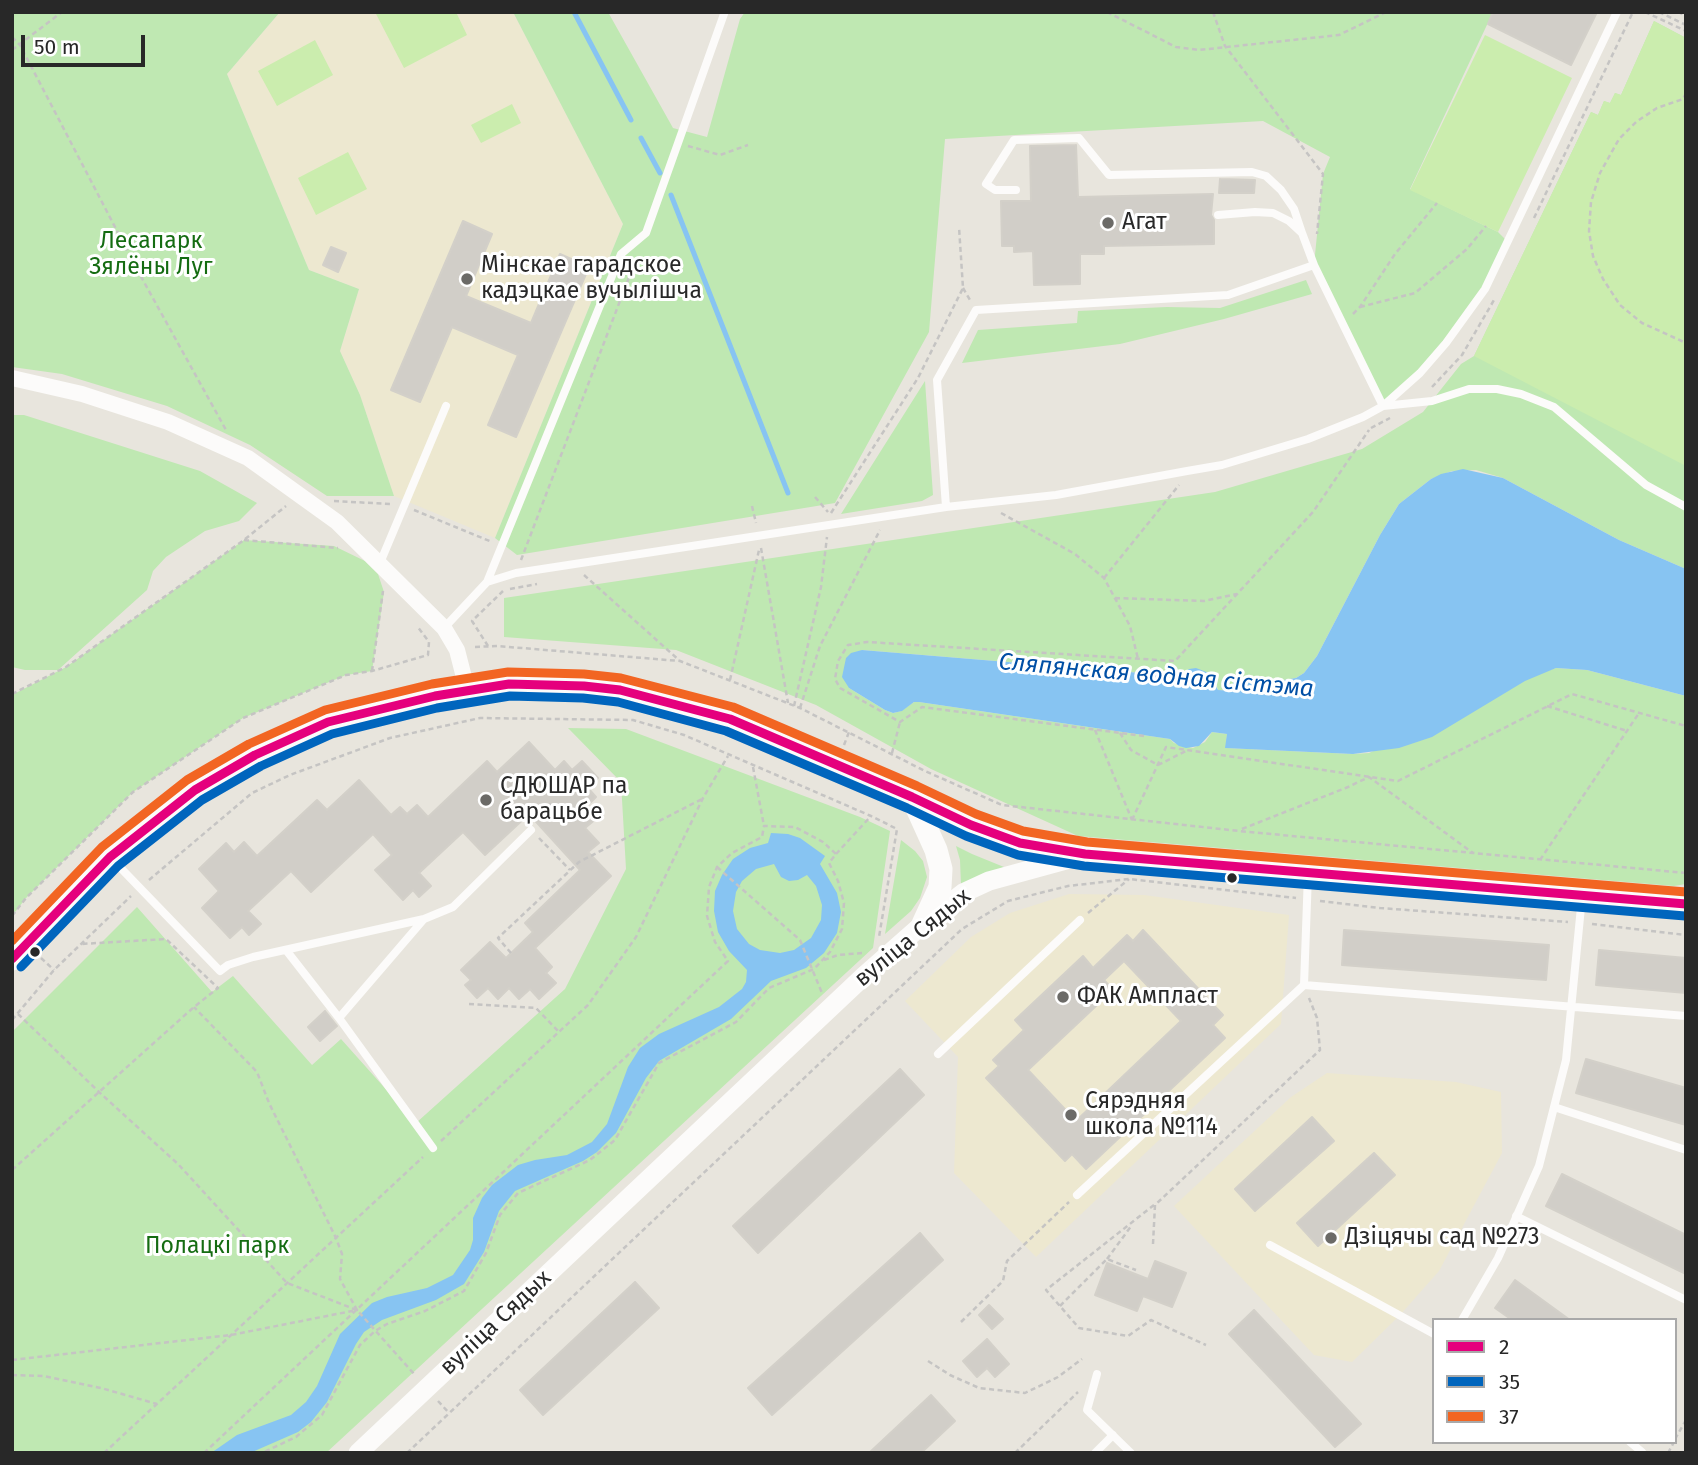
<!DOCTYPE html>
<html>
<head>
<meta charset="utf-8">
<style>
  body { margin:0 }
  #map { position:relative; width:1698px; height:1465px; overflow:hidden; background:#e8e5dd; font-family:"Fira Sans",sans-serif }
  canvas { display:block }
  .frame { position:absolute; inset:0; border:14px solid #282828; pointer-events:none }
  .legend { position:absolute; left:1432px; top:1318px; width:245px; height:126px; box-sizing:border-box; background:#fff; border:2px solid #a9a9a9; margin:0; padding:9px 12px; list-style:none; font-size:21px; color:#282828 }
  .legend li { display:flex; align-items:center; gap:14px; height:35px }
  .legend b { width:35px; border:2px solid #a9a9a9 }
  .scale { position:absolute; left:21px; top:35px; width:124px; height:32px; box-sizing:border-box; border:4px solid #282828; border-top:0; padding-left:9px; font-size:21px; line-height:24px; white-space:nowrap; color:#282828; -webkit-text-stroke:5px #fff; paint-order:stroke }
</style>
</head>
<body>
<div id="map">
<canvas width="1698" height="1465"></canvas>
<div class="frame"></div>
<ul class="legend">
<li><b style="height:9px;background:#e5007d"></b>2</li>
<li><b style="height:9px;background:#0065bd"></b>35</li>
<li><b style="height:9px;background:#f26522"></b>37</li>
</ul>
<div class="scale">50 m</div>
</div>
<script>
const c = document.querySelector('canvas').getContext('2d');
c.lineJoin = 'round';
function paint(path, color) { c.fillStyle = color; c.fill(path, 'evenodd'); }
const poly = rows => new Path2D(rows.map(r => 'M' + r).join(''));
function strokePath(path, color, width, dash) { c.strokeStyle = color; c.lineWidth = width; c.lineCap = dash ? 'butt' : 'round'; c.setLineDash(dash || []); c.stroke(path); }
function label(font, color, halo, rows, align = 'center') {
  c.font = font + ' "Fira Sans",sans-serif'; c.lineWidth = 6; c.setLineDash([]); c.textBaseline = 'middle'; c.strokeStyle = halo; c.fillStyle = color; for (const [text, x, y, turn = 0] of rows) {
    c.save(); c.translate(x, y); c.rotate((+turn || 0) * Math.PI / 180); c.textAlign = isNaN(turn) ? turn : align; if (halo) c.strokeText(text, 0, 0); c.fillText(text, 0, 0); c.restore();
  }
}
paint(poly([
  [280,12,513,12,623,224,495,538,394,496,360,395,340,351,359,289,309,270,227,74],
  [1069,894,1144,895,1289,915,1281,1024,1036,1257,954,1173,958,1057,905,1001,971,937,1010,913],
  [1327,1073,1456,1082,1501,1092,1502,1153,1439,1271,1400,1315,1352,1362,1314,1355,1174,1206,1291,1097]
]), '#ede8d0');
paint(poly([
  [12,12,280,12,227,74,309,270,359,289,340,351,360,395,394,496,327,496,250,445,167,406,62,374,12,367],
  [513,12,608,12,673,128,707,137,740,19,745,12,1493,12,1410,189,1498,232,1508,242,1485,289,1446,343,1383,406,1314,265,1323,174,1330,157,1263,121,945,139,929,332,835,503,517,555,495,538,623,224],
  [1654,21,1686,38,1686,569,1619,540,1503,478,1476,470,1452,471,1431,479,1399,504,1380,535,1317,656,1304,673,1296,678,1278,681,1233,679,1233,691,1218,690,1216,684,1183,672,1177,676,862,650,849,688,885,710,893,713,901,711,914,702,919,702,1170,739,1174,743,1193,748,1205,742,1212,732,1227,734,1226,748,1353,754,1369,753,1540,673,1556,668,1587,670,1686,696,1686,884,1674,886,1078,836,931,769,816,705,676,650,504,637,504,598,1215,492,1362,449,1423,412,1461,364,1474,356,1591,112,1598,115,1604,101,1610,103,1615,93,1621,95],
  [1306,280,1312,294,1224,319,1120,344,962,363,978,330,1077,323,1078,311,1167,307,1220,308],
  [925,381,933,495,922,501,841,514],
  [12,415,24,415,200,471,257,503,239,521,205,531,166,557,153,571,147,590,58,670,25,670,12,667],
  [244,540,334,546,365,561,378,574,384,592,372,671,346,675,243,718,133,792,26,898,12,916,12,695,66,667],
  [568,728,626,729,860,817,890,831,873,948,326,1453,12,1453,12,1032,137,907,212,992,233,976,312,1065,341,1039,416,1123,565,989,626,869,621,782],
  [901,840,915,851,923,861,927,877,920,898,911,911,885,934],
  [956,846,972,854,1004,867,961,885,960,860]
]), '#bfe8b2');
paint(poly([
  [375,12,456,12,467,35,404,68],
  [1654,21,1686,38,1686,466,1474,356,1591,112,1598,115,1604,101,1610,103,1615,93,1621,95],
  [1485,35,1572,78,1498,232,1410,190],
  [315,40,333,75,277,106,258,71],
  [512,104,521,123,481,143,471,125],
  [348,152,367,189,316,215,298,178]
]), '#cbedae');
paint(poly([
  [1463,469,1503,478,1619,540,1686,569,1686,696,1587,670,1556,668,1525,681,1432,737,1399,748,1353,754,1225,748,1227,734,1212,732,1199,746,1186,748,1179,746,1170,739,919,702,914,702,902,711,893,713,885,710,849,688,842,677,846,658,851,653,862,650,1177,676,1189,669,1196,668,1209,673,1218,690,1233,691,1233,679,1278,681,1296,678,1304,673,1317,656,1380,535,1399,504,1431,479,1441,474],
  [771,833,788,834,800,838,825,856,820,864,837,893,841,912,837,933,824,953,806,968,771,981,731,1019,659,1061,646,1078,616,1133,597,1152,583,1161,515,1191,499,1211,484,1252,464,1284,436,1300,382,1320,364,1332,356,1344,327,1402,311,1422,298,1432,250,1453,211,1453,237,1435,291,1415,306,1402,317,1386,340,1334,372,1303,387,1297,427,1288,453,1275,470,1250,473,1240,473,1218,482,1198,492,1185,518,1165,535,1160,567,1155,592,1142,607,1124,628,1067,640,1048,659,1034,719,1007,742,989,746,982,747,970,729,951,718,932,714,911,715,891,722,875,733,859,750,848,768,843],
  [774,864,781,877,789,881,798,880,807,875,816,886,822,905,821,920,811,938,794,950,780,953,760,950,749,944,737,929,733,911,736,892,742,881,756,869]
]), '#87c4f2');
strokePath(poly([
  [574,12,631,120],
  [641,138,660,173],
  [671,195,788,493]
]), '#87c4f2', 5);
const building = poly([
  [1493,12,1597,12,1571,65,1488,24,1493,12],
  [1076,145,1078,197,1213,194,1211,215,1214,220,1214,244,1104,246,1104,254,1080,254,1080,284,1034,285,1033,251,1014,252,1014,246,1002,246,1001,201,1031,201,1030,146,1076,145],
  [1220,179,1255,180,1254,193,1219,193,1220,179],
  [463,221,492,234,466,296,531,323,560,254,589,267,516,437,488,425,518,355,452,327,420,402,391,390,463,221],
  [331,247,346,253,338,272,323,265,331,247],
  [529,742,555,770,564,761,572,770,582,761,598,778,587,787,596,797,586,807,597,818,585,828,599,843,588,852,611,876,535,948,552,967,546,973,556,983,539,999,530,989,519,999,509,988,498,999,488,988,477,998,465,985,471,980,461,970,490,942,506,958,533,932,525,923,580,870,529,814,485,855,463,832,419,873,431,886,419,897,413,890,403,900,375,870,392,855,373,834,311,892,291,871,248,911,261,924,249,935,242,927,230,938,202,908,219,891,199,869,226,843,234,852,244,842,257,856,317,800,327,810,359,780,391,815,400,807,407,814,417,805,428,817,487,761,497,772,529,742],
  [1143,930,1223,1015,1213,1025,1225,1038,1086,1169,1072,1154,1065,1161,986,1078,999,1066,993,1060,1024,1030,1015,1020,1083,956,1093,968,1127,935,1133,941,1143,930],
  [1124,961,1181,1021,1076,1121,1028,1070,1113,990,1104,980,1124,961],
  [1344,930,1549,945,1546,980,1342,965,1344,930],
  [1599,950,1686,958,1686,993,1596,985,1599,950],
  [325,1011,337,1026,320,1041,308,1027,325,1011],
  [1586,1059,1686,1088,1686,1125,1576,1093,1586,1059],
  [900,1069,924,1095,758,1253,733,1226,900,1069],
  [1312,1117,1334,1141,1255,1211,1235,1189,1312,1117],
  [1374,1153,1395,1175,1318,1246,1297,1223,1374,1153],
  [1562,1174,1686,1235,1686,1274,1546,1206,1562,1174],
  [920,1233,943,1260,772,1415,748,1388,920,1233],
  [1155,1261,1186,1273,1172,1307,1143,1296,1137,1311,1095,1295,1107,1263,1148,1279,1155,1261],
  [1515,1280,1570,1320,1512,1320,1495,1308,1515,1280],
  [635,1282,659,1308,543,1415,520,1390,635,1282],
  [989,1305,1003,1319,992,1329,979,1315,989,1305],
  [1254,1310,1361,1424,1335,1447,1229,1334,1254,1310],
  [987,1339,1009,1364,995,1377,987,1368,977,1377,963,1361,987,1339],
  [931,1395,955,1421,921,1453,869,1453,931,1395]
]);
paint(building, '#d1cec8');
strokePath(building, '#d3d0c9', 2);
strokePath(poly([
  [1107,12,1176,47,1199,50,1339,35,1386,12],
  [1213,12,1225,46,1323,174,1317,234],
  [1645,12,1686,31],
  [1659,12,1686,25],
  [1678,12,1686,16],
  [12,37,20,45,139,273,226,430],
  [12,50,62,12],
  [1686,93,1683,99,1657,108,1636,122,1619,139,1600,173,1591,202,1589,231,1593,256,1603,279,1620,305,1642,323,1686,343],
  [688,146,720,155,748,145],
  [1534,218,1633,12],
  [963,288,970,300],
  [1360,307,1415,293,1467,249,1486,226],
  [1353,314,1360,307,1395,254,1437,203],
  [1432,387,1462,355,1494,300],
  [1371,428,1390,418],
  [815,497,828,512],
  [334,501,390,504],
  [752,506,756,523],
  [414,510,492,542],
  [831,513,918,378,963,288,959,227],
  [1001,513,1075,554,1104,578,1130,626,1138,659],
  [244,540,338,548],
  [761,548,788,703],
  [521,560,636,259],
  [584,575,680,661],
  [1104,578,1179,485],
  [510,589,537,584],
  [1115,598,1204,601,1237,594],
  [488,646,472,621,503,591],
  [475,647,497,646,680,661,800,708,925,771,1002,805,1239,831,1686,873],
  [372,671,383,591],
  [730,680,759,550],
  [12,694,66,667,244,540,286,506],
  [794,706,821,587,827,537],
  [1547,706,1627,731],
  [800,708,820,646,880,530],
  [1095,730,1132,820],
  [1120,733,1131,750,1158,765,1188,750],
  [1144,736,922,707,900,722,840,688,835,679,838,661,848,645,867,642,1175,661,1313,512,1369,430],
  [844,745,849,732],
  [892,753,900,722],
  [753,767,764,826],
  [536,819,551,804],
  [1132,820,1166,747,1398,781,1572,694,1686,726],
  [1242,829,1348,787,1369,777,1473,853],
  [539,838,570,870],
  [836,854,871,816],
  [1540,860,1639,713],
  [717,867,800,940,822,993],
  [149,880,252,793,290,775,390,738,480,718,633,720,684,735,871,816,897,829,879,937],
  [1320,901,1380,908,1568,922],
  [1088,913,1129,879],
  [12,916,26,898,133,792,243,718,346,675,372,671,428,655,429,642,417,626],
  [1592,924,1686,935],
  [511,953,498,938,579,862,702,799],
  [41,958,54,970],
  [824,960,838,955,862,953],
  [469,1004,536,1008,559,1032],
  [18,1014,99,1092,178,1164,287,1283,357,1310,415,1375],
  [12,1020,54,970,131,896],
  [441,1141,588,1005,636,937,703,798,728,756],
  [12,1170,194,1007,218,988,166,939,81,944],
  [1154,1205,1046,1290,1079,1328,1128,1336,1151,1320,1206,1345],
  [1153,1244,1155,1205,1320,1050,1317,1018,1309,998],
  [1107,1259,1132,1225],
  [1060,1306,1107,1259,1136,1270],
  [961,1322,1003,1281,1007,1261,1069,1202],
  [12,1360,231,1335,357,1310,340,1279,342,1254,336,1238,269,1103,257,1072,194,1007],
  [928,1361,950,1375,979,1388,1025,1393,1058,1377,1082,1359],
  [12,1375,44,1376,101,1388,157,1404],
  [438,1401,449,1413],
  [1675,1439,1686,1420],
  [104,1453,423,1157],
  [204,1453,728,961,715,942,707,916,709,887,717,867,732,853,762,837,764,826,795,827,823,842,836,854,829,863,838,881,844,903,842,929,830,952,814,969,769,988,736,1022,659,1063,615,1140,590,1160,518,1193,500,1215,486,1253,464,1291,425,1311,387,1324,375,1331,360,1345,322,1415,296,1437,262,1453],
  [407,1453,962,929,1008,901,1068,886,1129,879,1296,898],
  [1015,1453,1078,1392],
  [1668,1453,1674,1442]
]), '#c5c4c3', 2.5, [5, 3.5]);
strokePath(poly([
  [1016,190,995,190,986,184,1014,140,1079,138,1109,175,1252,172,1266,176,1281,190,1294,209,1302,233],
  [1218,215,1255,212,1273,213,1289,221,1302,233,1314,265],
  [1383,406,1432,401,1469,389,1497,389,1521,394,1554,407,1646,485,1686,507],
  [946,507,937,380,976,310,1228,295,1314,265,1383,406],
  [380,563,446,406],
  [487,582,621,254,646,233,724,14],
  [444,628,487,582,516,573,946,507,1056,495,1187,471,1222,465,1308,439,1363,417,1383,406,1420,373,1446,343,1485,289,1617,12],
  [112,859,220,971,228,965,253,957,424,919,453,907,531,830],
  [286,950,339,1018,424,919],
  [1304,985,1686,1016],
  [339,1018,433,1148],
  [938,1054,1080,920],
  [1554,1107,1686,1150],
  [1077,1195,1304,985,1308,874],
  [1516,1216,1686,1300],
  [1270,1245,1434,1334],
  [1462,1320,1498,1258,1539,1166,1566,1060,1582,897],
  [1097,1374,1087,1410,1131,1453],
  [1630,1442,1642,1452],
  [1095,1453,1113,1435]
]), '#fcfbfa', 8);
strokePath(poly([
  [12,378,82,394,168,422,248,458,337,522,444,628,457,650,467,689]
]), '#fcfbfa', 16);
strokePath(poly([
  [358,1453,864,976,923,924,963,893,989,881,1084,855]
]), '#fcfbfa', 19);
strokePath(poly([
  [912,797,936,850,941,869,940,887,923,924],
  [12,959,110,857,195,790,255,755,328,722,435,696,509,684,584,686,620,690,730,719,912,797,971,825,1020,843,1085,854,1686,904]
]), '#fcfbfa', 23);
strokePath(poly([
  [12,959,110,857,195,790,255,755,328,722,435,696,509,684,584,686,620,690,730,719,912,797,971,825,1020,843,1085,854,1686,904]
]), '#e5007d', 9);
strokePath(poly([
  [21,967,118,866,202,800,261,766,332,734,437,708,510,696,583,698,618,702,726,731,907,808,966,836,1018,855,1084,866,1685,916]
]), '#0065bd', 9);
strokePath(poly([
  [12,941,102,847,187,780,249,744,325,710,432,684,508,672,584,674,621,678,733,707,917,786,976,814,1023,831,1087,842,1686,892]
]), '#f26522', 9);
for (const [x, y, r, color] of [
  [1108,223,7,"#6b6a67"],
  [467,279,7,"#6b6a67"],
  [486,800,7,"#6b6a67"],
  [1232,878,6,"#282828"],
  [35,952,6,"#282828"],
  [1063,997,7,"#6b6a67"],
  [1071,1115,7,"#6b6a67"],
  [1331,1238,7,"#6b6a67"]
]) { const dot = new Path2D(); dot.arc(x, y, r, 0, 2 * Math.PI); c.fillStyle = color; c.fill(dot); strokePath(dot, '#fff', 2.5); }
label('23px', '#282828', '#fff', [
  ["Агат",1122,223],
  ["Мінскае гарадское",481,266],
  ["кадэцкае вучылішча",481,292],
  ["СДЮШАР па",500,787],
  ["барацьбе",500,813],
  ["ФАК Ампласт",1077,997],
  ["Сярэдняя",1085,1102],
  ["школа №114",1085,1128],
  ["Дзіцячы сад №273",1345,1238]
], 'left');
label('23px', '#156c12', '#fff', [
  ["Лесапарк",151,242],
  ["Зялёны Луг",151,268],
  ["Полацкі парк",217,1247]
]);
label('23px', '#282828', '#fff', [
  ["вуліца Сядых",913,938,-39],
  ["вуліца Сядых",496,1323,-43]
]);
label('italic 24px', '#004fa5', '#fff', [
  ["Сляпянская водная сістэма",1156,676,5]
]);
</script>
</body>
</html>
